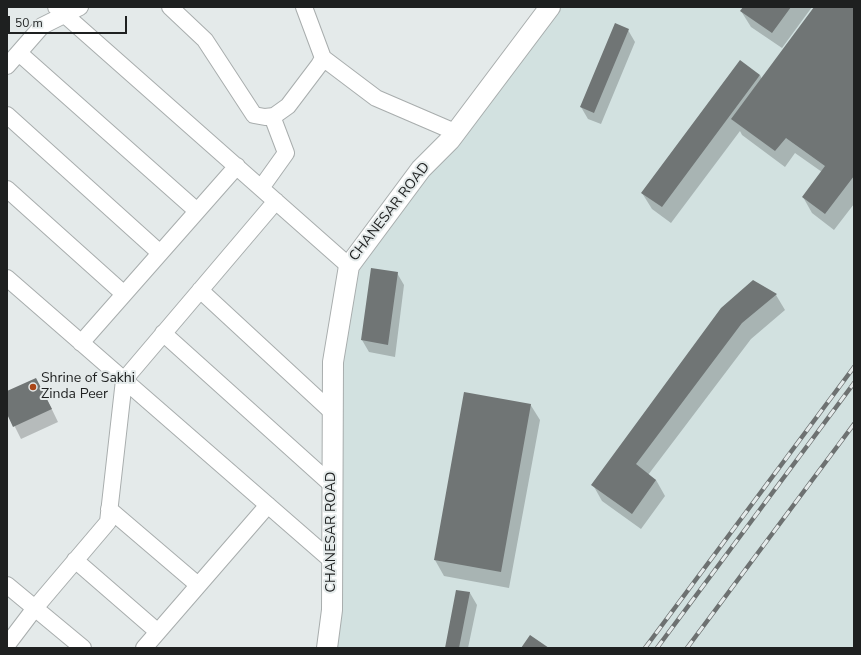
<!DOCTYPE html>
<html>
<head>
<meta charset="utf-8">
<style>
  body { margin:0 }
  #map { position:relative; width:861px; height:655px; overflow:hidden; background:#e4eaea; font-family:"Nunito Sans",sans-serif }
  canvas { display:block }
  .frame { position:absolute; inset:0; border:8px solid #1e2020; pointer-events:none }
  .scale { position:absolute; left:8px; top:16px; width:119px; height:18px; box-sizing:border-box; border:2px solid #1e2020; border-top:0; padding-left:5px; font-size:12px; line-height:14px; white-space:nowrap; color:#1e2020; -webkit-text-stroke:3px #e4eaea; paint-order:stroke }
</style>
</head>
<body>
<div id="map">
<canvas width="861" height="655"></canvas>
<div class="frame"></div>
<div class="scale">50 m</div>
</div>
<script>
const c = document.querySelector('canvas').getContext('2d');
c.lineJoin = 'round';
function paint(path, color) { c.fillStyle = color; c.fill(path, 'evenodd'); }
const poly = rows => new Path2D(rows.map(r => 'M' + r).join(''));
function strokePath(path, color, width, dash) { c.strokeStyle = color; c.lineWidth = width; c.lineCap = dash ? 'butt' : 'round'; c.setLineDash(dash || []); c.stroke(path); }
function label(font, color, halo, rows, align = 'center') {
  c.font = font + ' "Nunito Sans",sans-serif'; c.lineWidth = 4; c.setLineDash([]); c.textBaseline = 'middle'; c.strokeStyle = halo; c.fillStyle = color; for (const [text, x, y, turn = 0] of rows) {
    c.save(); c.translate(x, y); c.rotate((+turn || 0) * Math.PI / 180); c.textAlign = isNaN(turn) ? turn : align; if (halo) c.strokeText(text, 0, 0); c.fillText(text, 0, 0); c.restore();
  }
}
paint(poly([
  [543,7,854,7,854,648,323,648,333,362,349,266]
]), '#d2e1e0');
paint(poly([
  [744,7,812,7,782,48,751,27,741,11],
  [815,7,854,7,854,204,834,230,812,213,803,197,822,172,795,153,785,167,742,135,740,131,671,223,652,209,642,193,760,75,762,79],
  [628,30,635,42,601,124,588,119,581,107],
  [397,273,404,285,395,357,369,352,362,340],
  [753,281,776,295,785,310,751,339,648,475,656,480,665,496,641,529,602,501,593,485],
  [43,391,58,422,21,439,7,411,7,392],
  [530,404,540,420,509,588,444,576,435,560],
  [457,591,470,593,477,605,468,648,446,648]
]), '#0003');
paint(poly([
  [743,7,791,7,772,33,740,11],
  [814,7,854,7,854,176,825,214,802,197,825,166,786,138,775,151,731,119],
  [615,23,629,29,594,113,580,107],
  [740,60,760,75,662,207,641,193],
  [371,268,398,272,388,345,361,340],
  [753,280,777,294,742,323,636,464,656,480,632,514,591,485,721,308],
  [36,378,52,409,13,427,7,414,7,391],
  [464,392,531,404,501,572,434,560],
  [456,590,470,592,459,648,445,648],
  [530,635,549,648,521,648]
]), '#707575');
const minor = poly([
  [56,7,349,266],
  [170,7,205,40,254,115,265,117,274,116,288,106,319,65,323,58,304,7],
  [19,53,197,211],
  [323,58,376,98,455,132],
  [7,66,42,26,80,7],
  [7,115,160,253],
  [261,188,286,153,272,116],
  [7,189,124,294],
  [7,278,332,561],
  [200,290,333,413],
  [163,333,332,485],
  [81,343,237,166],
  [109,509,198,585],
  [75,560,158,632],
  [7,585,83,648],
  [7,645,35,608,108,522,124,380,276,201],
  [144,648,268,505]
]);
const tertiary = poly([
  [327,648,332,610,333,362,349,266,421,169,450,140,550,7]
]);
strokePath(minor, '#a8adad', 18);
strokePath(tertiary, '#a8adad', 22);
strokePath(minor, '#fff', 16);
strokePath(tertiary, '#fff', 20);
const rail = poly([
  [645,648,854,367],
  [657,648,854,383],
  [687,648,854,424]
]);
strokePath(rail, '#6d7171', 4.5);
strokePath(rail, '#e4eaea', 3, [9]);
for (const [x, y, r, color] of [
  [33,387,4,"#aa4517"]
]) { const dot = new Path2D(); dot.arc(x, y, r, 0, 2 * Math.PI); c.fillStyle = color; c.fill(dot); strokePath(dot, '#e4eaea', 1.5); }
label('14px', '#1e2020', '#e4eaea', [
  ["CHANESAR ROAD",390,212,-52],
  ["CHANESAR ROAD",332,532,-90]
]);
label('14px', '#1e2020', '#e4eaea', [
  ["Shrine of Sakhi",41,379],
  ["Zinda Peer",41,395]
], 'left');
</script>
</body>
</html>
